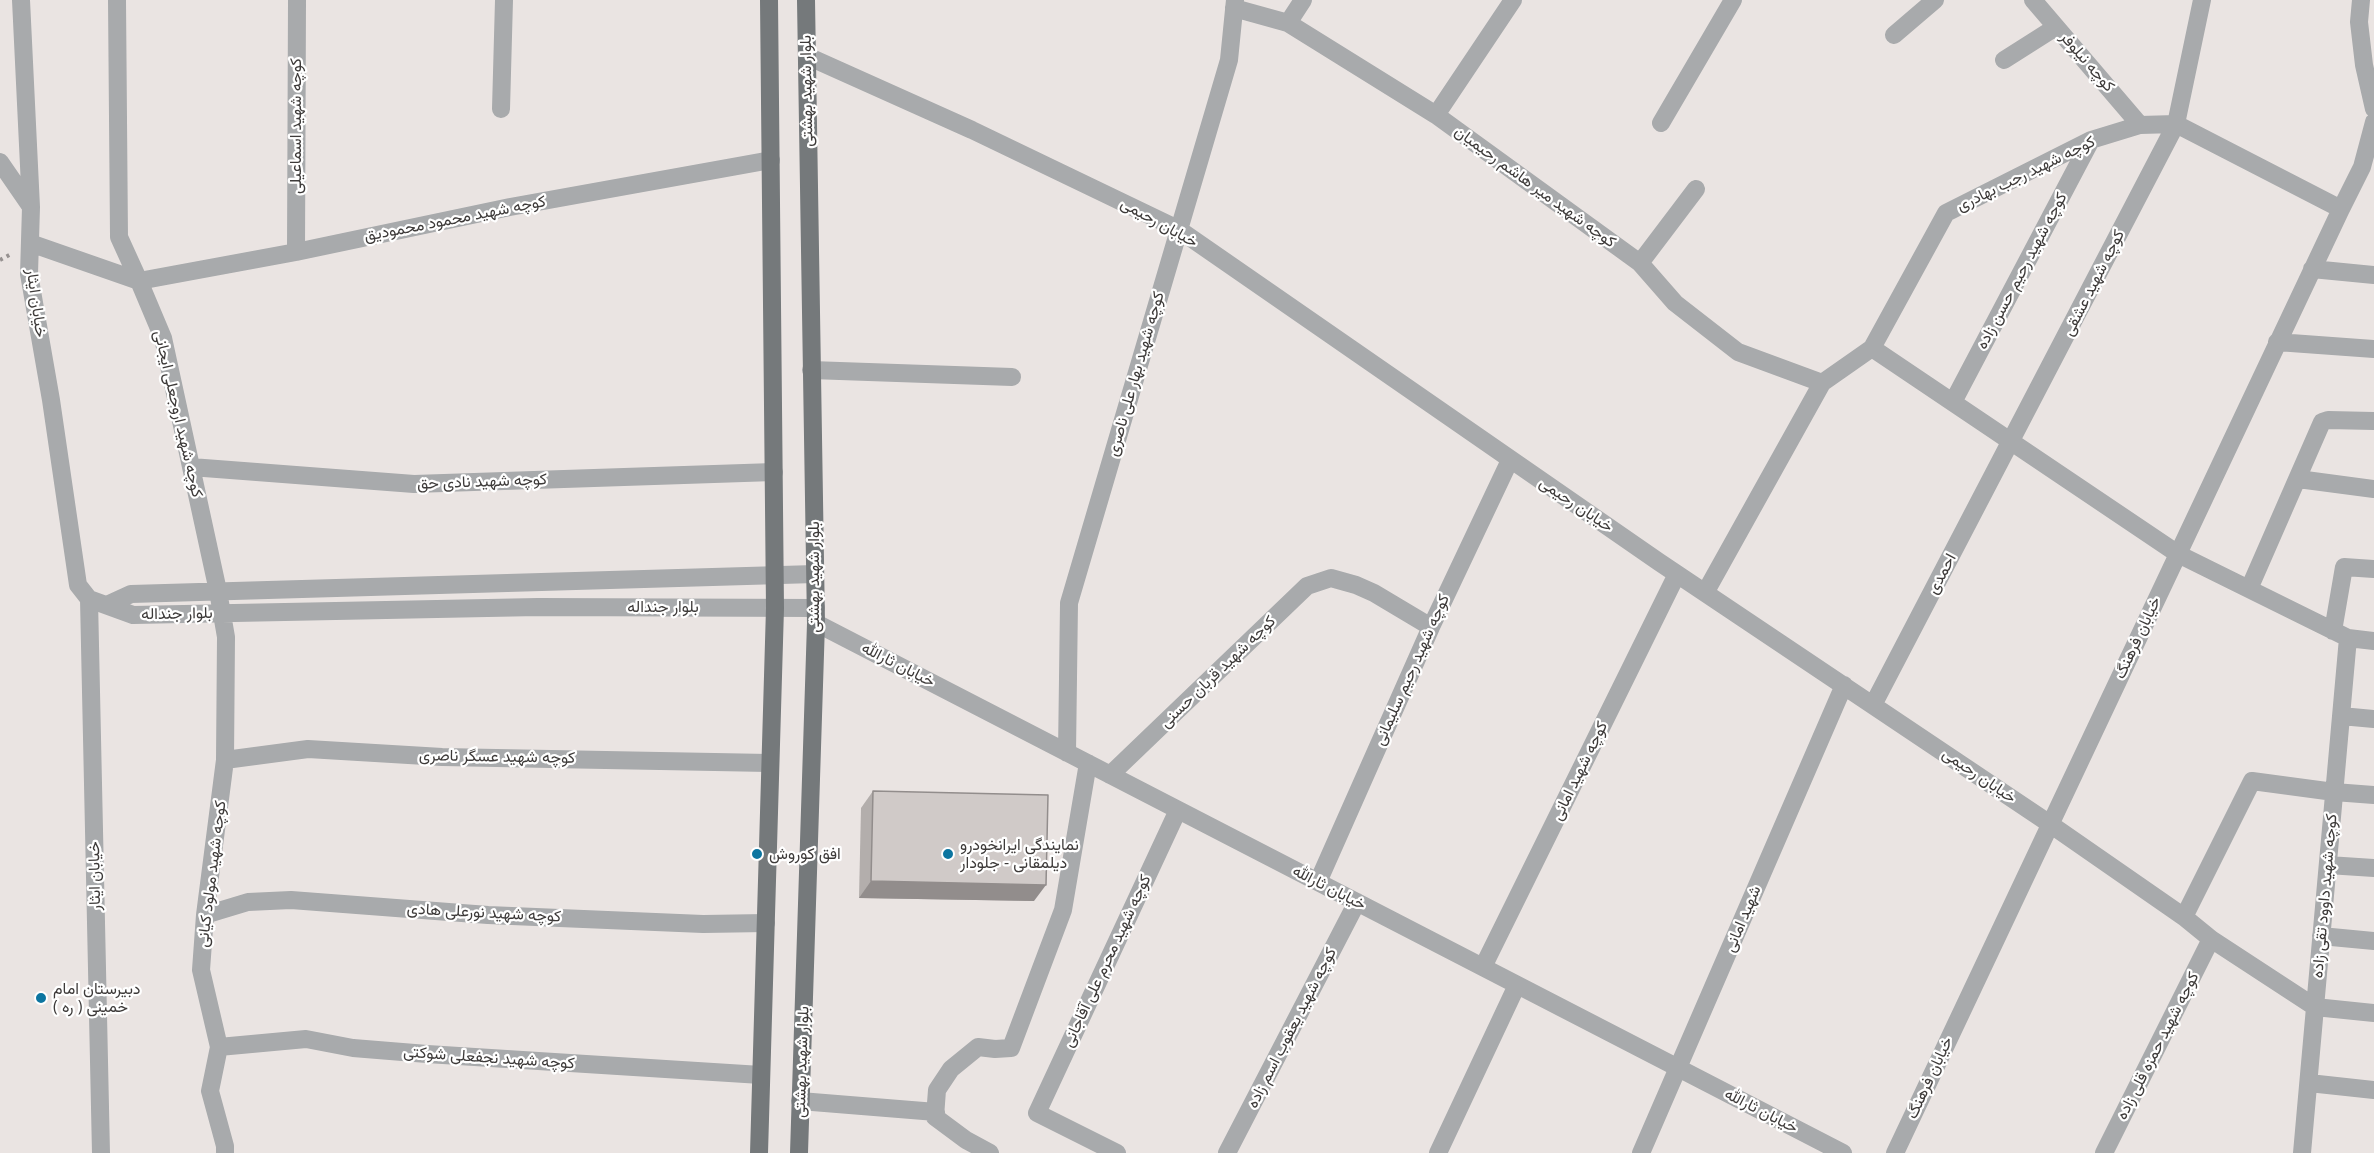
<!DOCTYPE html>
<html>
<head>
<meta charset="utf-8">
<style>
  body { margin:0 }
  canvas { display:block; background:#eae4e2 }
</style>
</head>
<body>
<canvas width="2374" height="1153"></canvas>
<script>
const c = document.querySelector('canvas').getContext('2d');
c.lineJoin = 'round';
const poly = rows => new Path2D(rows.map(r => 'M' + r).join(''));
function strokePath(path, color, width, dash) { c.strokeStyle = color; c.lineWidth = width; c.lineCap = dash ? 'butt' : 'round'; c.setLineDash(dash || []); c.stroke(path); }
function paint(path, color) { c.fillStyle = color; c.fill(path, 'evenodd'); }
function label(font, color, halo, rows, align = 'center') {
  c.font = font + ' "Open Sans",Vazirmatn,sans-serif'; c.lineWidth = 4.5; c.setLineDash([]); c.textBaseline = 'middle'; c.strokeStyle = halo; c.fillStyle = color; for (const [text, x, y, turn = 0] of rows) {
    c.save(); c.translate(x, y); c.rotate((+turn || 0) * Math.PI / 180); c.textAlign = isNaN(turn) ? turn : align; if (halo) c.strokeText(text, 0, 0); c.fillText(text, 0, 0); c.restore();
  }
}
strokePath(poly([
  [0,260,11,254]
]), '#969190', 4, [3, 4.5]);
strokePath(poly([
  [21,0,31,207,29,274,51,400,78,585,89,599,133,615,538,607,816,608],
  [117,0,119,237,139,281,296,252,510,207,771,160],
  [2033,0,2140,125],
  [2361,0,2359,22,2364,65,2374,109],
  [1234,8,1288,23,1436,115,1640,263,1675,303,1738,352,1822,383],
  [1288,23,1303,0],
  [1894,35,1935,0],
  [807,56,972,130,1178,229,1659,562,2050,824,2184,917,2211,939,2315,1007,2374,1013],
  [2004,60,2056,27],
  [501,109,504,0],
  [1436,115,1513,0],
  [1661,123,1733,0],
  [0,162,31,207],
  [30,243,139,281,163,338,218,591,226,637,225,760,205,915,201,970,219,1047,210,1091,225,1146,225,1153],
  [296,252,297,0],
  [1640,263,1696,189],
  [2312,269,2374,275],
  [2277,342,2374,349],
  [1872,348,2178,554,2348,638,2374,641],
  [811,370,1012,377],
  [1953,402,2091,140],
  [191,467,414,484,774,472],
  [2298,479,2374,489],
  [2249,589,2322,422,2328,420,2374,421],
  [1705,593,1822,383,1872,348,1946,213,2091,140,2140,125,2176,124,2341,209],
  [89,599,101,1153],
  [107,605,131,594,815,574],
  [816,623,1843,1153],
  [2333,631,2344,567,2374,569],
  [1873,705,2176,124,2202,0],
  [2341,716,2374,719],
  [1067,753,1069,603,1229,60,1235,0],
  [225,760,308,749,442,757,769,763],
  [1110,775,1307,586,1331,578,1356,585,1374,593,1431,627],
  [2328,865,2374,868],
  [1318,882,1431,627,1510,460],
  [205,915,248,902,291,900,488,915,703,924,766,923],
  [2184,917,2252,781,2334,792,2374,795],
  [2321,936,2374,941],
  [1483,967,1677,574],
  [219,1047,306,1039,353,1048,427,1054,761,1075],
  [2309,1083,2374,1090],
  [800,1101,936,1112],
  [990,1153,966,1140,935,1117,937,1090,951,1069,978,1047,995,1049,1011,1048,1063,910,1088,763],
  [1117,1153,1037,1113,1178,810],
  [1227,1153,1357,902],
  [1438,1153,1517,985],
  [1641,1153,1844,685],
  [1895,1153,2341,209,2362,167,2374,122],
  [2104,1153,2211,939],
  [2302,1153,2348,638]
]), '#a8aaac', 18);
strokePath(poly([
  [759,1153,775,608,769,0],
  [799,1153,816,623,806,0]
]), '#75797b', 18);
paint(poly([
  [873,791,1034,901,859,898,861,808]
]), '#b3aeac');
paint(poly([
  [871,881,1046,885,1034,901,859,898]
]), '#928d8c');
const building = poly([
  [873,791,1048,795,1046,885,871,881,873,791]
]);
paint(building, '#d0cac8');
strokePath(building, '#928d8c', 1.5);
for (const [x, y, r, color] of [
  [757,854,6,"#0c75a0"],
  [948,854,6,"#0c75a0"],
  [41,998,6,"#0c75a0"]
]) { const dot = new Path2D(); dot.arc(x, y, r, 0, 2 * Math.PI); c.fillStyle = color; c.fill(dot); strokePath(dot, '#fff', 2); }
label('16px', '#3d3a39', '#fff', [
  ["کوچه نیلوفر",2087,62,49],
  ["بلوار شهید بهشتی",807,91,-91],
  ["کوچه شهید اسماعیلی",296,126,-90],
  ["کوچه شهید رجب بهادری",2026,174,-26],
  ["کوچه شهید میر هاشم رحیمیان",1535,187,36],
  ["کوچه شهید محمود محمودیق",455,219,-11],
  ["خیابان رحیمی",1159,223,29],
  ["کوچه شهید رحیم حسن زاده",2022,271,-62],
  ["کوچه شهید عشقی",2094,283,-63],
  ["خیابان ایثار",36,303,82],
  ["کوچه شهید بهار علی ناصری",1136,374,-74],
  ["کوچه شهید اروجعلی ایجانی",178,414,77],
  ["کوچه شهید نادی حق",482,482,-2],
  ["خیابان رحیمی",1576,505,34],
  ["احمدی",1942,574,-62],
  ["بلوار شهید بهشتی",814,577,-90],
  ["بلوار جنداله",663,607],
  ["بلوار جنداله",177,614,-1],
  ["خیابان فرهنگ",2138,638,-65],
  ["خیابان ثارالله",898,665,27],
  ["کوچه شهید رحیم سلیمانی",1412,670,-66],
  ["کوچه شهید قربان حسنی",1218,672,-44],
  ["کوچه شهید عسگر ناصری",497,757,1],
  ["کوچه شهید امانی",1580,771,-64],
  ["خیابان رحیمی",1979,776,34],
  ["کوچه شهید مولود کیانی",212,874,-83],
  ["خیابان ایثار",95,876,-91],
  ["خیابان ثارالله",1329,888,27],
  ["کوچه شهید داوود تقی زاده",2325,896,-85],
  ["کوچه شهید نورعلی هادی",484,913,3],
  ["شهید امانی",1743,919,-67],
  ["کوچه شهید محرم علی آقاجانی",1107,961,-65],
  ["کوچه شهید یعقوب اسم زاده",1292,1028,-63],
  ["کوچه شهید حمزه قلی زاده",2158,1046,-63],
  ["کوچه شهید نجفعلی شوکتی",489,1058,4],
  ["بلوار شهید بهشتی",802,1062,-88],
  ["خیابان فرهنگ",1930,1078,-65],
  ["خیابان ثارالله",1761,1111,27]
]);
label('16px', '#3d3a39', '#fff', [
  ["نمایندگی ایرانخودرو",960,845],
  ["دیلمقانی - جلودار",960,863],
  ["افق کوروش",769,854],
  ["دبیرستان امام",53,989],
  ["خمینی ( ره )",53,1007]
], 'left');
</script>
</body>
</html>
